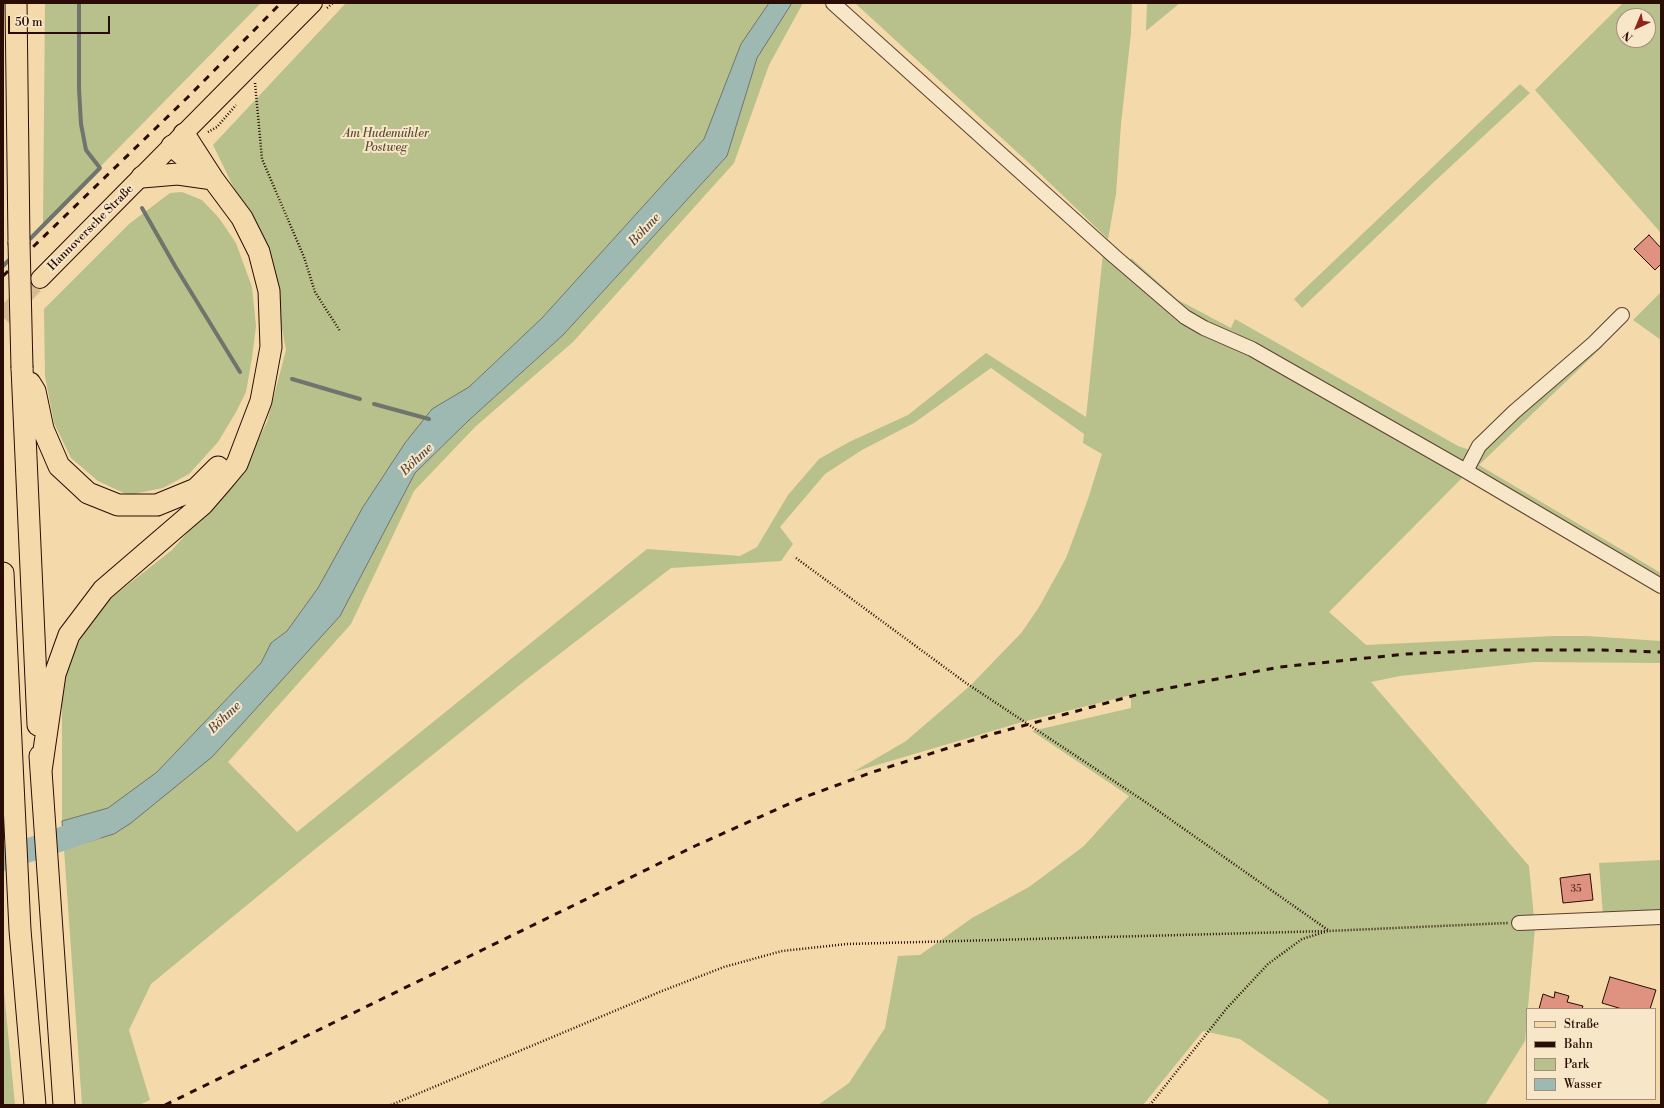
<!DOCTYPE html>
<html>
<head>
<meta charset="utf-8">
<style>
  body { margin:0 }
  #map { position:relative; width:1664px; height:1108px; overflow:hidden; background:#f4d9ab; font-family:"Libre Bodoni",serif }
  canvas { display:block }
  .frame { position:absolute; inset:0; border:4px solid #290d04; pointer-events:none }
  .legend { position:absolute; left:1526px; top:1008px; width:130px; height:92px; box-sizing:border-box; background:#f8e6c8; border:1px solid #a58f7a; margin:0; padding:5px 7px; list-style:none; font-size:12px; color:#290d04 }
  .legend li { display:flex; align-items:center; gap:8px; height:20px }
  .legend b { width:20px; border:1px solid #a58f7a }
  .north { position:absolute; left:1616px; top:8px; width:40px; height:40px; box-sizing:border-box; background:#f8e6c8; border:1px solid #a58f7a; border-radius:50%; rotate:224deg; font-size:11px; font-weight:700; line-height:16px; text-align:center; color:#290d04 }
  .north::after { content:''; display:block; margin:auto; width:14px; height:18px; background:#8f2418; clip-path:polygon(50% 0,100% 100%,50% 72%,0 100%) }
  .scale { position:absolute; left:8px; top:16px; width:102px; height:18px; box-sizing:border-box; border:2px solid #290d04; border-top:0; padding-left:5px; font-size:12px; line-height:14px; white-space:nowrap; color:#290d04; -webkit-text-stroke:3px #f8e6c8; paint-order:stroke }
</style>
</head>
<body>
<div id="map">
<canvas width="1664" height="1108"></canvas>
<div class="frame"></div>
<ul class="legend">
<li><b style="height:5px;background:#f4d9ab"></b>Straße</li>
<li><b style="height:5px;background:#290d04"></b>Bahn</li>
<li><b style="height:11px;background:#b8c08c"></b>Park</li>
<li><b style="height:11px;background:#9eb9b2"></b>Wasser</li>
</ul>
<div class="north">N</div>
<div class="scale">50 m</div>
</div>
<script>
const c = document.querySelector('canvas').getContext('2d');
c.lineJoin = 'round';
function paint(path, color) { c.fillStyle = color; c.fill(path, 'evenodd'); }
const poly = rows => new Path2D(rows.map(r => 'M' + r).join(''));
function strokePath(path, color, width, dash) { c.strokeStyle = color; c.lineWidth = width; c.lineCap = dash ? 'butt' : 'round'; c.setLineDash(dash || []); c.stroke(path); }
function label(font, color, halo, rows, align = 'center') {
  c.font = font + ' "Libre Bodoni",serif'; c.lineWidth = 4; c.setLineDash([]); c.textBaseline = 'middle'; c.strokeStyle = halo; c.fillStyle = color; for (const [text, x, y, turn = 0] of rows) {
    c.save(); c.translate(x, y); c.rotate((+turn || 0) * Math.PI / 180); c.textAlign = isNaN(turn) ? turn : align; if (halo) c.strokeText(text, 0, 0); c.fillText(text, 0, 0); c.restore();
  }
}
paint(poly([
  [45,3,261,3,43,225],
  [346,3,769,3,741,44,704,139,542,318,469,387,432,409,405,443,363,507,318,588,287,631,271,643,261,663,157,772,108,808,62,821,62,693,72,655,97,609,172,550,221,495,248,460,267,422,286,350,269,260,213,145],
  [792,3,803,3,769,65,734,163,573,342,475,427,414,491,351,624,228,762,297,832,647,549,740,556,757,547,788,495,819,459,849,442,908,415,986,353,1086,417,1103,254,1125,274,1131,258,1178,300,1231,328,1235,319,1458,446,1470,450,1591,336,1603,346,1479,465,1661,573,1661,594,1465,475,1329,612,1366,645,1554,636,1587,636,1661,641,1661,663,1534,662,1400,676,1371,682,1529,866,1535,928,1525,1041,1485,1105,1327,1105,1329,1101,1240,1039,1203,1031,1143,1105,818,1105,849,1083,885,1028,898,956,920,955,972,918,1029,887,1084,846,1129,796,1032,731,1131,708,1131,695,1026,721,853,772,906,741,971,685,1022,632,1039,607,1066,558,1088,499,1102,454,1083,443,1084,434,991,368,914,423,862,450,825,474,780,527,793,544,781,561,671,568,527,679,314,850,151,984,129,1030,150,1100,139,1105,82,1105,64,849,114,834,340,616,415,473,468,421,563,335,727,156,757,58],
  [855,3,1132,3,1131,33,1121,124,1116,194,1108,239,1029,163],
  [1147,3,1180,3,1146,31],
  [1623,3,1661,3,1661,233,1535,90],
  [1624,16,1648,16,1648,40,1624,40],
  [1520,84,1530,93,1435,181,1302,308,1294,299],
  [182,192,202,200,219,218,236,243,252,287,256,326,252,358,246,392,236,412,218,442,189,474,163,488,128,495,98,481,71,458,54,423,45,376,44,309,129,224,170,193],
  [1661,292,1661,340,1633,320],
  [1661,860,1661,913,1603,915,1599,863],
  [3,981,15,1105,3,1105]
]), '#b8c08c');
const water = poly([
  [769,3,792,3,757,58,727,156,563,335,468,421,415,473,340,616,212,757,131,823,114,834,64,849,62,821,108,808,157,772,261,663,271,643,287,631,318,588,363,507,405,443,432,409,469,387,542,318,704,139,741,44,769,3]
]);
paint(water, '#9eb9b2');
strokePath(water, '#6f746c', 1);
strokePath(poly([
  [142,208,175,266,240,372],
  [26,243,100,168,86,150,81,124,79,89,79,3],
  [3,266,13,256],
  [292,379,360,399],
  [374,404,429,419]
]), '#6f746c', 4);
strokePath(poly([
  [3,859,94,828]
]), '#9eb9b2', 24);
const building = poly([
  [1649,235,1661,248,1661,264,1655,270,1634,249,1649,235],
  [1590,874,1593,900,1563,903,1560,878,1590,874],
  [1610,977,1656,990,1650,1009,1622,1009,1602,1003,1610,977],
  [1555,992,1569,996,1567,1002,1583,1006,1582,1009,1539,1009,1543,994,1554,998,1555,992]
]);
paint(building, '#de927f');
strokePath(building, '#290d04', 1);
strokePath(poly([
  [3,317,40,279]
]), '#d6ba92', 18, [18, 9]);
const minor = poly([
  [833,3,1114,256,1185,317,1204,328,1252,349,1466,471,1661,586],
  [1466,471,1479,446,1514,412,1594,343,1622,315],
  [1519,923,1661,917]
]);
const major = poly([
  [40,279,313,3]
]);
const highway = poly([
  [16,3,19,242],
  [172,146,198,168],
  [142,177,178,174,213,179],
  [22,368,38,725],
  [30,383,35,391,43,429,59,466,88,493,118,505,157,505,196,489,218,467],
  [3,573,20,930,35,1105],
  [40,756,64,1105],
  [41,771,55,674,69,635,103,590,203,504,222,482,237,464,261,401,271,347,269,291,259,252,242,218,213,179,184,134]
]);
strokePath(minor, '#5c402e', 16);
strokePath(major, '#290d04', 20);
strokePath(highway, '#290d04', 23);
strokePath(poly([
  [327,8,333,3],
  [255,83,262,159,304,257,315,292,340,331],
  [208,132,217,127,236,105],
  [796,558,966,683,1147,803,1328,930],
  [391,1105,662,991,724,967,782,951,847,944,1328,931],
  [1150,1105,1227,1008,1268,964,1302,939,1328,931,1508,923]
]), '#290d04', 2.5, [1, 2]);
strokePath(minor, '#f8e6c8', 14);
strokePath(major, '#f4d9ab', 18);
strokePath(highway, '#f4d9ab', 21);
strokePath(poly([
  [3,276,188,97,281,3],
  [165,1105,695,846,802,798,870,773,989,735,1143,693,1280,667,1406,654,1493,650,1602,650,1661,652]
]), '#290d04', 3, [7, 7]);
const highwayBridge = poly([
  [19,242,22,368]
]);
strokePath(highwayBridge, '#290d04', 23, []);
strokePath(highwayBridge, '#f4d9ab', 21);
label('10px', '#562e23', null, [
  ["35",1576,890]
]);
label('italic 12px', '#5b4c34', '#f8e6c8', [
  ["Am Hudemühler",386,134],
  ["Postweg",386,148]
]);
label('12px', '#290d04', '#f8e6c8', [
  ["Hannoversche Straße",91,228,-45]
]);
label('italic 13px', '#524941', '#f8e6c8', [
  ["Böhme",645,230,-47],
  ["Böhme",417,460,-44],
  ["Böhme",225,718,-44]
]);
</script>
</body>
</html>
